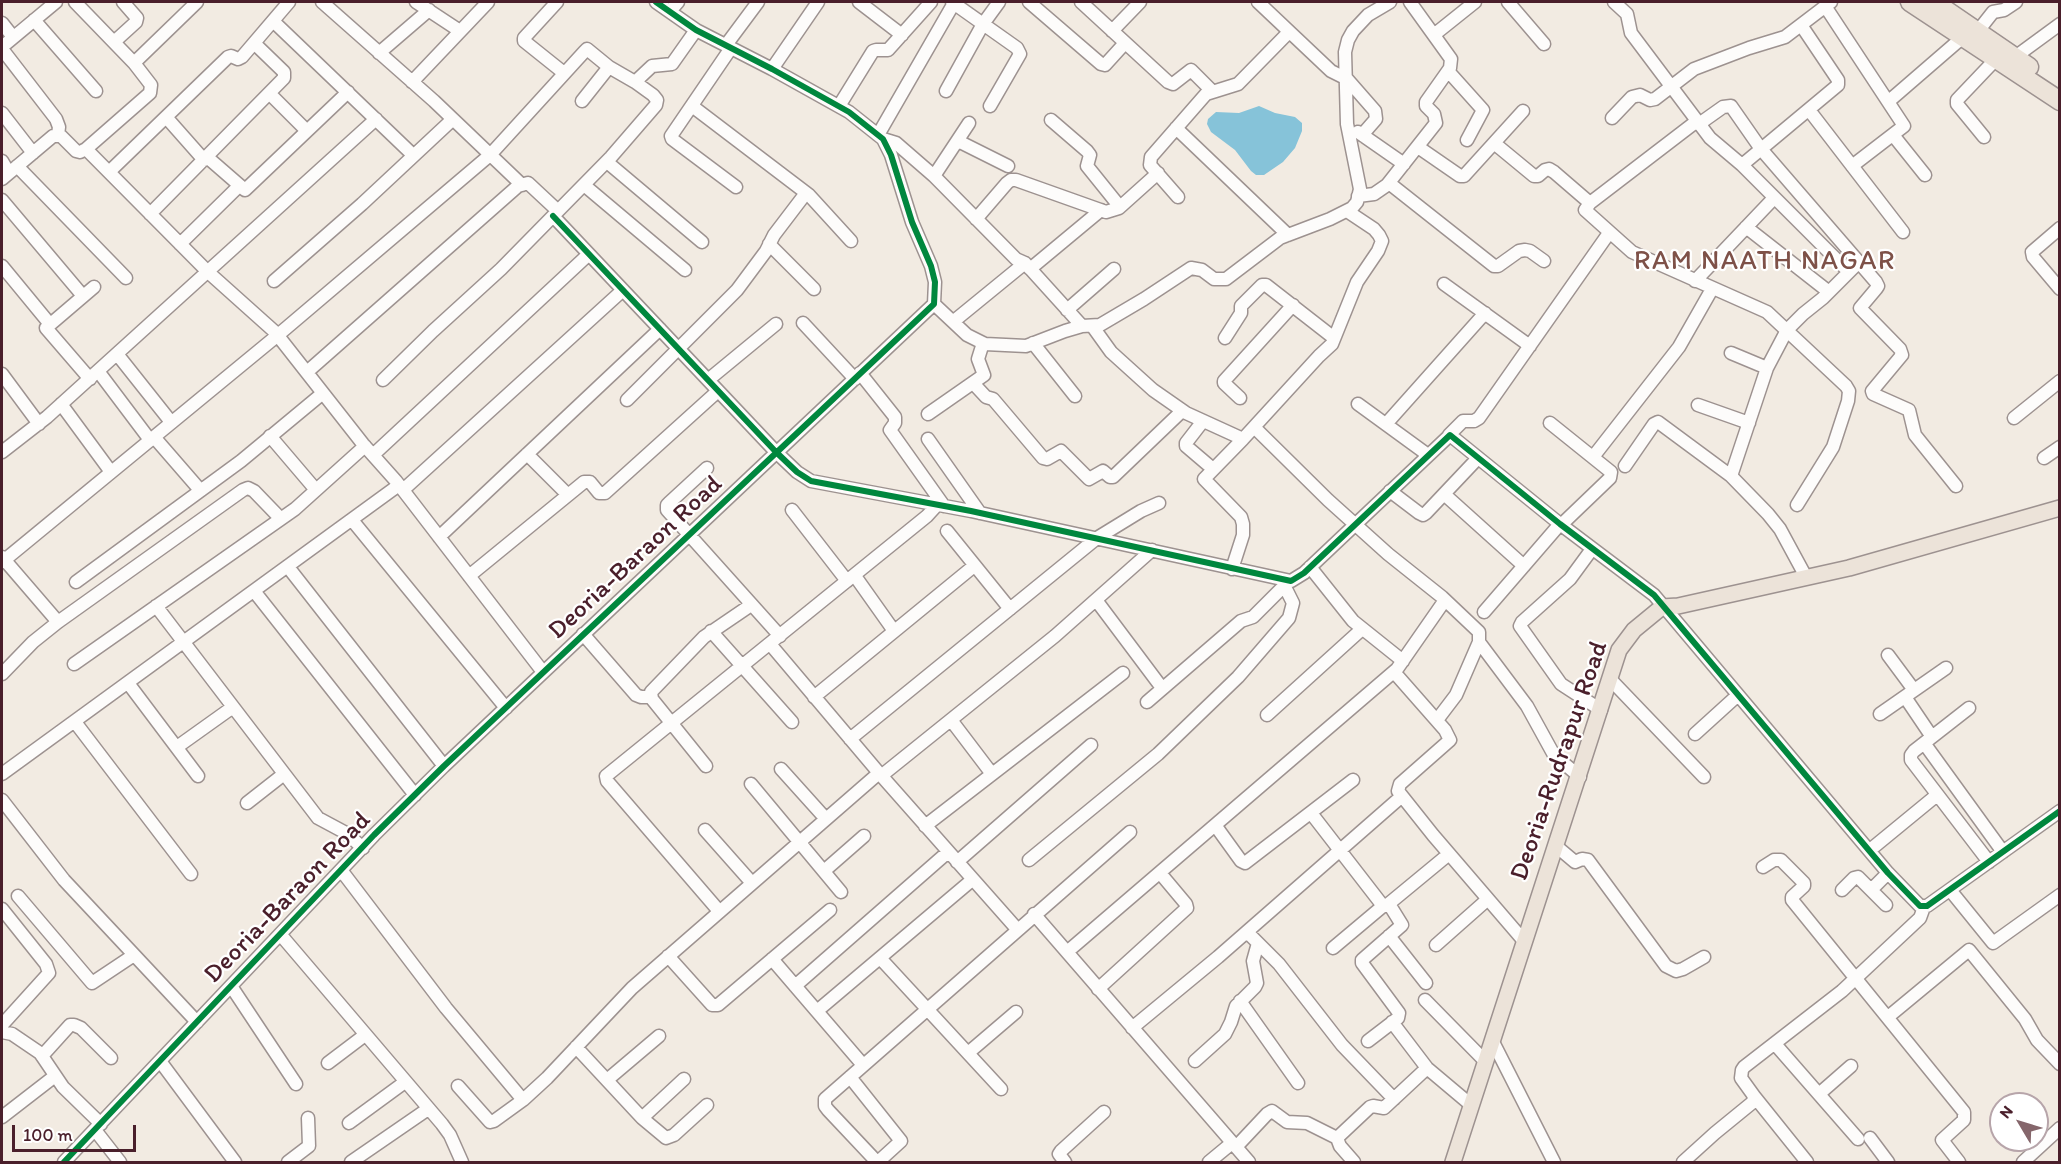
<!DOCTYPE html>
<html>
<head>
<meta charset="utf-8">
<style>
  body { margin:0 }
  #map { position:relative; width:2061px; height:1164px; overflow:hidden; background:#f2ebe2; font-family:Itim,sans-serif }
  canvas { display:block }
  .frame { position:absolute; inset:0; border:3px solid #4a1f2b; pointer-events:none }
  .north { position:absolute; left:1989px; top:1092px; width:60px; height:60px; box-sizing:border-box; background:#fff; border:2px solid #b7a5aa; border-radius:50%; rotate:308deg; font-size:16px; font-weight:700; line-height:24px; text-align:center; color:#4a1f2b }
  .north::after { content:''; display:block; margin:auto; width:21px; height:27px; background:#85666b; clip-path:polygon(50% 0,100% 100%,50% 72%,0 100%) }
  .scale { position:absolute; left:12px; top:1125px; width:124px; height:27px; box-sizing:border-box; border:3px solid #4a1f2b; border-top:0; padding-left:8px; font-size:18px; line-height:21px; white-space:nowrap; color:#4a1f2b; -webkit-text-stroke:4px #fff; paint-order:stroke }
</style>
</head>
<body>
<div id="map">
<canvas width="2061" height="1164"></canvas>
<div class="frame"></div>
<div class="north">N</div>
<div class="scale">100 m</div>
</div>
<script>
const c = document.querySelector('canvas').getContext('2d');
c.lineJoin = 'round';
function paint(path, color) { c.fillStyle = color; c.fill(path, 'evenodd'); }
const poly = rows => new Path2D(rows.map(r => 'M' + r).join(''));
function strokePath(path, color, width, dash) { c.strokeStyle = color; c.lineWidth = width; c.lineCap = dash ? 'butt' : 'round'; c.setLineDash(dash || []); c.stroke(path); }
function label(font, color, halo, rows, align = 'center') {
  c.font = font + ' Itim,sans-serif'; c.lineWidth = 4.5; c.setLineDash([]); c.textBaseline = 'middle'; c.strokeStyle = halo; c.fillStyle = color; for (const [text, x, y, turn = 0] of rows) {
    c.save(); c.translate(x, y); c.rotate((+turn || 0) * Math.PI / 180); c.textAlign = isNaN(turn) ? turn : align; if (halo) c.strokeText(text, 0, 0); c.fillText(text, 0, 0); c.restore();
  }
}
paint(poly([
  [1259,106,1275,113,1295,117,1302,123,1302,131,1295,148,1283,162,1264,175,1256,175,1251,171,1235,150,1211,132,1207,124,1208,119,1216,112,1239,113]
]), '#86c3d9');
const minor = poly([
  [322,2,434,101,522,185],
  [416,2,460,31],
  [557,2,524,38,524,41,564,73],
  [859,2,902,35],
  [952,2,1017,48,1020,54,990,106],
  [1029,2,1101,64,1105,65,1125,43],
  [1081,2,1168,82,1173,84,1191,70,1212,91],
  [1258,2,1331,71,1347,79,1375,111,1376,119,1362,135],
  [1508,2,1544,44],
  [1614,2,1627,14,1631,33,1710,138,1742,165,1849,272],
  [1825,6,1904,126,1852,166],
  [670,11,678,2],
  [34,20,96,91],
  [273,21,413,155],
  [2,23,13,37],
  [1112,31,1140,2],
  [1978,31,1993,12,2004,10,2016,2],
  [1435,34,1475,2],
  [114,42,136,22,137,18,123,2],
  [726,45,758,2],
  [2,47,56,2],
  [731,48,671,136,672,139,736,187],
  [2,49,56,119,59,127,58,135],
  [379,53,429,10],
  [2015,57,2060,24],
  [134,63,197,2],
  [772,69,818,2],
  [1448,71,1483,110,1467,140],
  [412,82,488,2],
  [946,91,983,24,999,2],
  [270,94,307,131],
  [582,101,609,67,635,82,652,66,672,64,696,30],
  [1889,101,1963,37],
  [692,106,809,195,851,241],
  [839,106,873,51,876,50,888,50,931,2],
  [1809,110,1903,232],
  [2,113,33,153],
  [166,117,204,160],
  [1612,118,1632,97,1640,95,1650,100,1655,99,1694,69,1749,48,1785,37,1831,2],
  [1051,120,1087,151,1090,155,1087,166,1120,207],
  [1697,121,1590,203,1585,210,1632,252,1767,312,1846,386,1849,391,1848,401,1833,447,1797,505],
  [1699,124,1723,107,1731,106,1761,149,1876,282,1878,286,1876,289,1860,308,1900,349,1902,355,1872,391,1873,394,1909,410,1915,435,1956,486],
  [1176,128,1288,235],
  [1358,132,1404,164],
  [878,135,954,3],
  [1893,135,1925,175],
  [1984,137,1957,104,1957,100,1996,59],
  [883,139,896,143,934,176,1016,259,1025,263,1082,326],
  [958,141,1008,166],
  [1494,143,1534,176,1538,176,1545,170,1549,169,1554,172,1590,203],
  [1418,147,1460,176,1464,176,1523,111],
  [86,149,208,272,275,332,363,444,396,481,543,672],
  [207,157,245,190,348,92],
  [2,161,9,173],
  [607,162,702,242],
  [1742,165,1838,85,1838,80,1801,25],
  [17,166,126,278],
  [109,172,228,57,231,56,238,59,242,57,289,2],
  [934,176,969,123],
  [2,179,53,136,61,136,76,151,80,152,86,149,150,93,151,85,134,63,75,2],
  [1389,183,1494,266,1498,266,1519,251,1525,250,1530,251,1544,261],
  [584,185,685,270],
  [1358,196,1374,194,1387,185,1436,123,1434,114,1426,106,1426,102,1450,68,1451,59,1410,2],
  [1178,197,1150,165,1151,157,1206,94,1238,84,1289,32],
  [2,200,83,296],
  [150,214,284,78,284,72,254,43],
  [553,216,776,452,797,472,811,481,971,511,1291,581,1304,573,1450,435,1560,524,1654,595,1888,873,1920,906,1927,906,2060,811],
  [976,219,1007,183,1011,180,1016,180,1106,212,1119,208,1158,173],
  [1746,227,1829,292],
  [2060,228,2032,252,2033,257,2060,289],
  [180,244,239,186],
  [769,244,814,289],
  [2,266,49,323],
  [1030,269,1101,210],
  [274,281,362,204,453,119],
  [1695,281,1774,198],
  [1444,284,1530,346],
  [934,304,967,335,985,344,1026,346,1065,331,1082,326,1100,325,1144,299,1191,268,1202,270,1214,279,1226,279,1280,238,1330,219,1352,208,1357,202,1360,189,1347,124,1345,52,1348,40,1353,31,1368,15,1390,2],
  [1067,310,1114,269],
  [954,321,1025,263],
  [803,323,855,379],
  [1093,327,1111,352,1153,390,1186,413,1243,439,1319,356,1332,344,1357,282,1378,251,1382,241,1379,235,1374,229,1347,211],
  [1225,338,1241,313,1241,306,1262,285,1266,285,1334,338],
  [1033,343,1075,396],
  [1731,353,1767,368],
  [117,354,171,422],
  [98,371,150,440],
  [307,372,518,186,528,183,558,211],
  [860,373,895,417,895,423,890,430,944,506],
  [2,374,39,424],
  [90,379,46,328,94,287],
  [383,380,433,331,501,269,611,157,656,105,657,100,653,95,635,82],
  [708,380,776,324],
  [973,383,986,397,993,399,1043,458,1047,459,1061,451,1089,479,1103,471,1110,477,1113,477,1182,411],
  [1240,398,1224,383,1224,381,1293,305],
  [627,400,737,290,766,251,774,235,806,193],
  [61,404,111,472],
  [1358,404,1428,455],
  [1698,405,1749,423],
  [928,414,984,375,978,359,983,343],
  [2014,418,2060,381],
  [1203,421,1186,443,1186,446,1213,469],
  [1550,423,1611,472,1610,478,1561,525],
  [1386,424,1485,313],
  [1254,427,1328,500,1388,554,1442,597,1479,632,1479,642,1456,695,1437,720],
  [1449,435,1463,421,1474,421,1479,418,1609,233],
  [270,436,316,490],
  [154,437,200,490],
  [928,439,980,513],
  [2,452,47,417,376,119],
  [527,454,568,495],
  [373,455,589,254],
  [1593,457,1679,347,1712,289],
  [2044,458,2060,447],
  [1625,466,1654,424,1658,422,1731,476],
  [707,468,669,503,667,505,667,510,780,636],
  [403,490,623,290],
  [1390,491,1419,513,1423,515,1426,513,1478,458],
  [1444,494,1524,566],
  [792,510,847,581],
  [352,520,506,708],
  [947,531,1010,609],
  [439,537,660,329],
  [1592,549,1570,579,1522,622,1520,626,1561,684,1601,710],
  [2,557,58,622],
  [2,562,278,335,490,155,584,52,587,49,609,67],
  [288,567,444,766],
  [1310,567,1353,621,1403,661],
  [1232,569,1243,535,1243,524,1241,517,1204,479,1243,439],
  [469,576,584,482,590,482,599,493,605,493,718,391],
  [855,576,894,631],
  [1806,577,1780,529,1768,514,1731,476,1767,368,1787,330,1803,314,1823,298,1858,263],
  [76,582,241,461,323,393],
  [254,591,415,795],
  [1096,600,1162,688],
  [156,606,318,818,346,833,363,848],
  [1484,612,1560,524],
  [711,631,792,722],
  [583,634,636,695,641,697,651,697],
  [1479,642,1527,706,1554,755,1580,777],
  [770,644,879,773,1017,929],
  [1888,655,1914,690],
  [74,664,295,509,365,446],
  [1394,672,1445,730,1450,740,1400,784,1398,791,1433,835,1524,941],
  [2,674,33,642,58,622,243,490,248,488,254,491,281,519],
  [1610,679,1704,777],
  [128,683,198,776],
  [814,697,974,566],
  [1905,697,1932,737],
  [1147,702,1241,621,1253,617,1289,581],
  [1969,708,1914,751,1911,755,1911,760,1989,862],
  [1880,714,1946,668],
  [1267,715,1362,629],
  [951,720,992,774],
  [75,722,191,874],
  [1695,734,1738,695],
  [850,739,1097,538,1141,511,1159,503],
  [1924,743,2003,852],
  [177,747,233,707],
  [706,766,652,699,651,692,704,637,751,605],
  [781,769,826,819],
  [2,774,399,485],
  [881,776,1055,636,1152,550],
  [751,784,841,892],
  [2,800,64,880,197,1022],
  [247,803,284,774],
  [1311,813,1383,906,1386,906,1449,854],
  [1215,825,1241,861,1245,863,1353,780],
  [925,826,1123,673],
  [705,830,752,883],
  [1556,846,1575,862,1582,859,1588,860,1666,966,1676,971,1683,969,1704,957],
  [1870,850,1937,795],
  [1029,860,1158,754,1238,677,1289,618,1293,603,1284,585],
  [957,862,1091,745],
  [1763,867,1774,860,1781,860,1804,883,1804,886,1792,897,1792,900,1964,1112,1964,1120,1942,1140,1959,1162],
  [341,870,446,1008,523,1100],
  [824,871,864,836],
  [1842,890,1854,878,1858,877,1886,905],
  [1871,890,1888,873],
  [1950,890,1993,943,2060,895],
  [18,896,92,983,134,955],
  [2,909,46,964,49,973,2,1025],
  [719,911,607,781,606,776,927,516,937,505],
  [1034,914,1249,1162],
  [1247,932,1279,964,1342,1045,1394,1099],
  [280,934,442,1124,450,1135,462,1162],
  [1389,936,1426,983],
  [1436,945,1488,899],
  [1333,948,1383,906],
  [1067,952,1397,669,1445,600],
  [668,956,712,1005,718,1005,830,910],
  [880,958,1001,1089],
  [772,959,863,1065],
  [231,986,296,1084],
  [795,986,948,852],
  [1098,989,1187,908,1186,904,1160,873],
  [1425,1000,1485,1061],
  [1240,1001,1298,1083],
  [817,1011,972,880],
  [1888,1017,1969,950,2025,1019,2037,1040,2060,1064],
  [1392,1022,1427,1068,1471,1105],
  [1132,1028,1218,957,1402,796],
  [2,1032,12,1034,40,1053,63,1087,101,1124],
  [1492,1040,1554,1162],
  [1368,1041,1398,1018,1399,1013,1362,963,1362,960,1402,925,1389,904],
  [1775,1044,1858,1139],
  [576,1047,642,1118,666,1138,674,1135,707,1105],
  [968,1053,1016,1012],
  [42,1056,70,1025,74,1025,81,1028,111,1058],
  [160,1061,235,1162],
  [1195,1061,1225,1034,1231,1022,1236,1006,1255,987,1257,983,1253,961,1258,943],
  [328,1063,365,1035],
  [850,1077,901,1141,878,1162],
  [607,1080,659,1036],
  [458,1086,490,1122,494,1121,523,1100,547,1078,632,988,879,773],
  [1819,1094,1851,1066],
  [1754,1096,1807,1162],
  [2,1117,55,1076],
  [642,1118,684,1079],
  [349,1123,405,1082],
  [95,1130,120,1162],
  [1870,1138,1888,1162],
  [1236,1147,1267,1114,1272,1111,1287,1122,1307,1123,1337,1138],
  [64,1162,374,835,444,766,934,304,935,282,931,266,912,222,891,155,883,139,849,112,772,69,696,30,656,2],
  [288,1162,309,1146,308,1118],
  [351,1162,428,1109],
  [877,1162,828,1110,825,1106,825,1099,1130,832],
  [1065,1162,1059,1154,1061,1151,1104,1112],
  [1209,1162,1232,1143],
  [1354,1162,1340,1146,1337,1138,1370,1107,1373,1106,1384,1108,1427,1068],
  [1683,1162,1715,1133,1753,1102,1754,1096,1741,1078,1742,1070,1744,1067,1842,991,1920,918,1924,907],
  [2023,1162,2060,1128]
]);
const major = poly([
  [1453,1162,1619,650,1634,630,1662,607,1678,606,1849,568,2060,508]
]);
const highway = poly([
  [1910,2,2060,101],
  [1934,2,2029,67]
]);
strokePath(minor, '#9d9290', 15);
strokePath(major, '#9d9290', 18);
strokePath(highway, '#9d9290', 21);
strokePath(minor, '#fdfcfb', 12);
strokePath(major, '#ece3d9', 15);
strokePath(highway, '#ece3d9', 18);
strokePath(poly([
  [553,216,776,452,797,472,811,481,971,511,1291,581,1304,573,1450,435,1560,524,1654,595,1888,873,1920,906,1927,906,2060,811],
  [64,1162,374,835,444,766,934,304,935,282,931,266,912,222,891,155,883,139,849,112,772,69,696,30,656,2]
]), '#00873e', 6);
label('26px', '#4a1f2b', '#fff', [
  ["Deoria-Baraon Road",636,558,-43],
  ["Deoria-Rudrapur Road",1560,761,-71],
  ["Deoria-Baraon Road",288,898,-46]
]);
c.letterSpacing = '1.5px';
label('27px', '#7e5148', '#fff', [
  ["RAM NAATH NAGAR",1765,262]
]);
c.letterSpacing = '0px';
</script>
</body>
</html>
